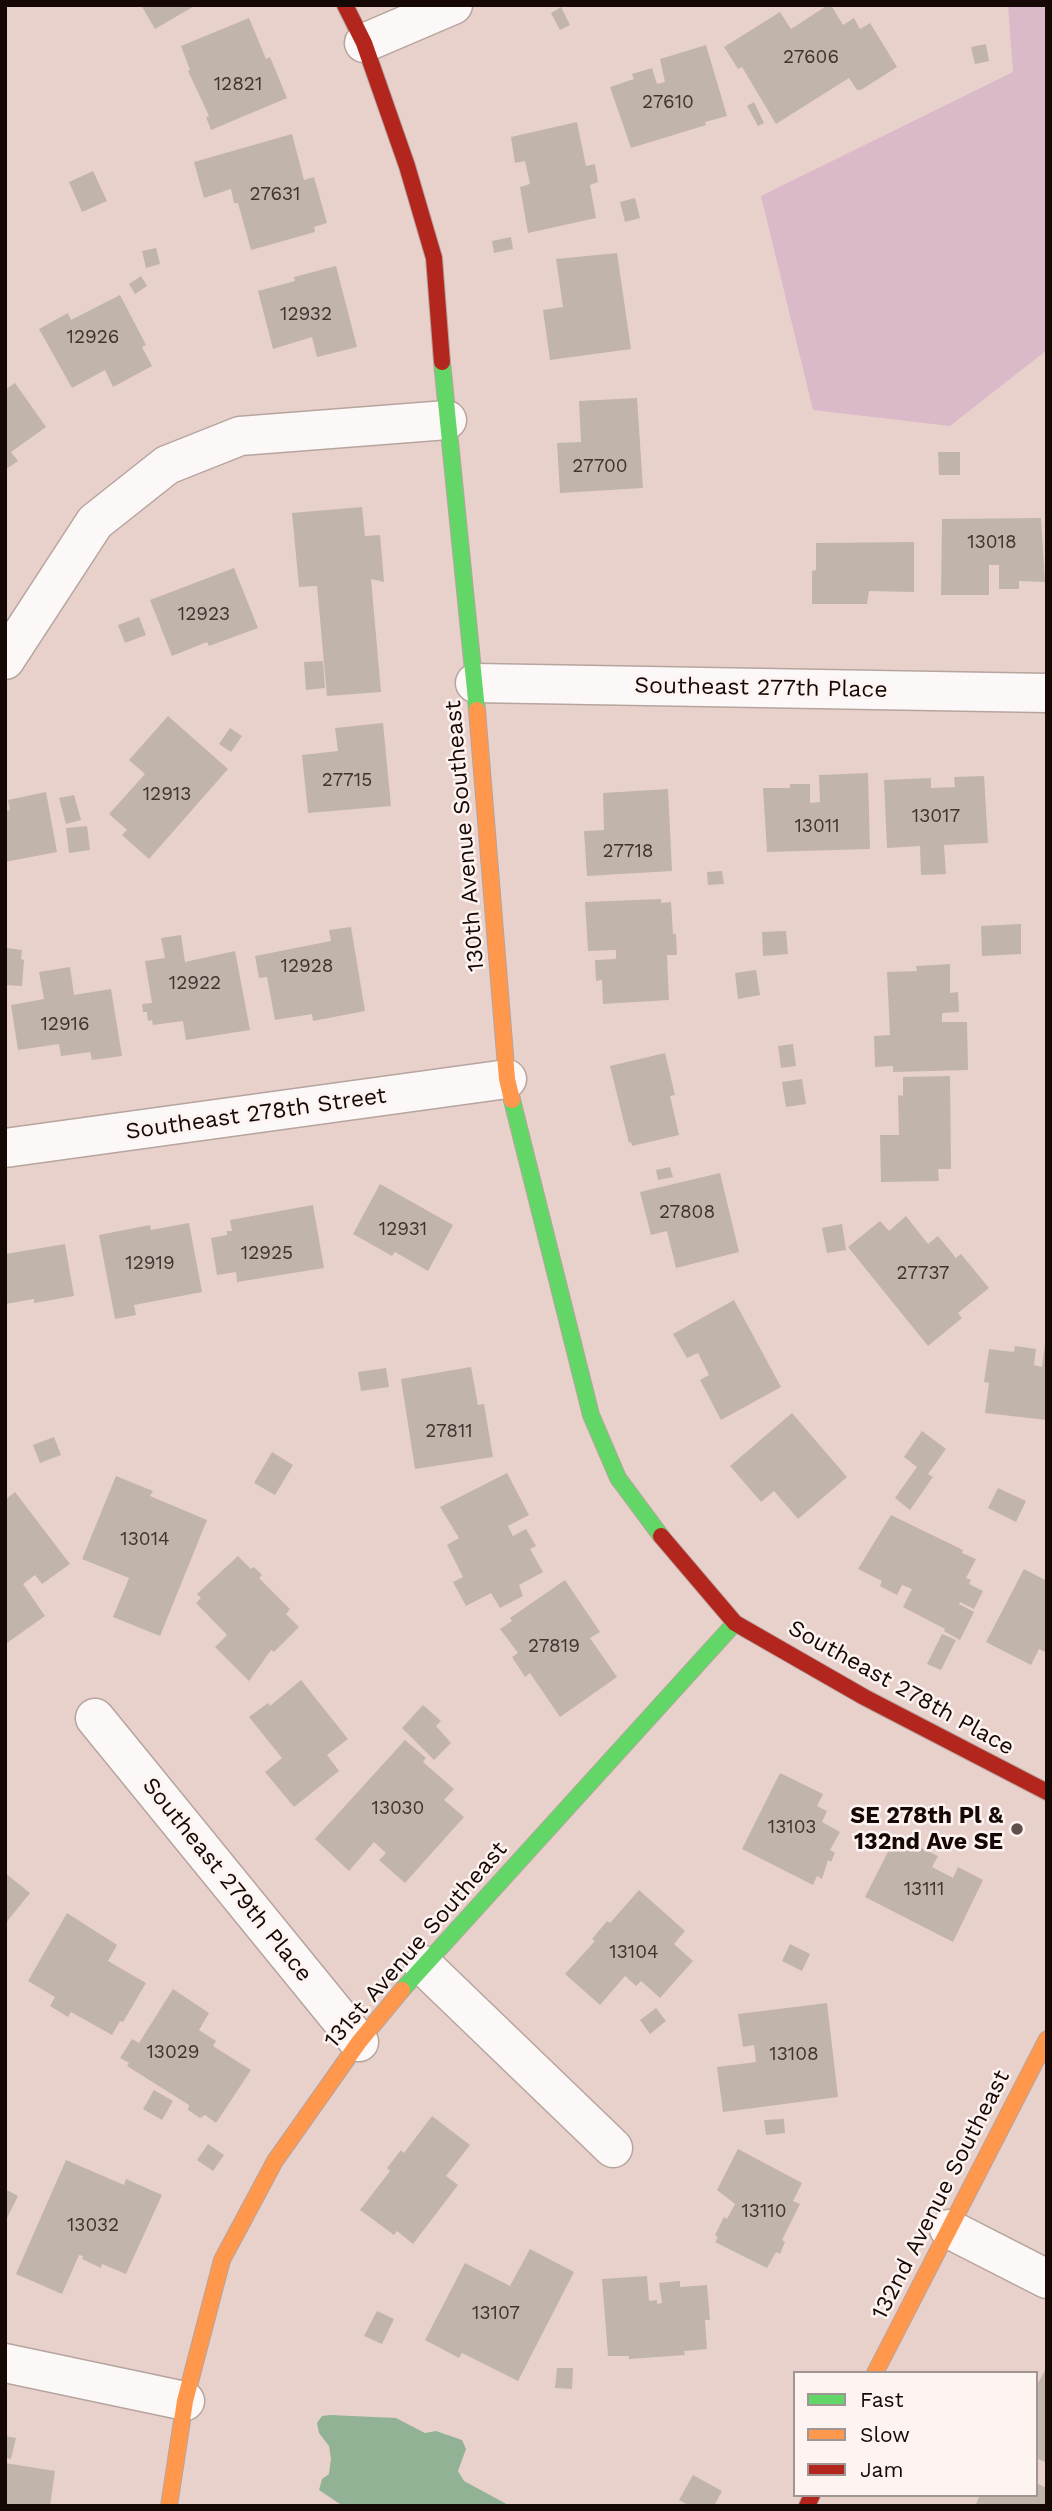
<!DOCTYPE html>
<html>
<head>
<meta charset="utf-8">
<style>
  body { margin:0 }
  #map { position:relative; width:1052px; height:2511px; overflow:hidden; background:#e9d1cb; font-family:"Work Sans",sans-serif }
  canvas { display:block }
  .frame { position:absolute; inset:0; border:7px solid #160805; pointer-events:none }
  .legend { position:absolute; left:793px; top:2371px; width:245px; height:126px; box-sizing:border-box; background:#fdf3f1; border:2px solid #a19593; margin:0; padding:9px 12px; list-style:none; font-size:21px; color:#160805 }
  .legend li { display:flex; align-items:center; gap:14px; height:35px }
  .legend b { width:35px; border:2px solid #a19593 }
</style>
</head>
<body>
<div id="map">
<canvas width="1052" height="2511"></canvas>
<div class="frame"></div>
<ul class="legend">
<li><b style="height:9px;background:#63d668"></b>Fast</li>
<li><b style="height:9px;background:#ff974d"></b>Slow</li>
<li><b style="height:9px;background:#b3261e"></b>Jam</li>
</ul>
</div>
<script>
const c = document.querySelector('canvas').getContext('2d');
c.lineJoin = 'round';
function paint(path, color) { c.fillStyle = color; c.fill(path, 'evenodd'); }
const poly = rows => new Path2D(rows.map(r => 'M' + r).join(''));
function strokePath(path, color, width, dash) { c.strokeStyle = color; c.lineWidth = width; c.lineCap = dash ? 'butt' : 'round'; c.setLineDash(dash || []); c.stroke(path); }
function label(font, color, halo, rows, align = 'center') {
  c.font = font + ' "Work Sans",sans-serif'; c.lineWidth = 5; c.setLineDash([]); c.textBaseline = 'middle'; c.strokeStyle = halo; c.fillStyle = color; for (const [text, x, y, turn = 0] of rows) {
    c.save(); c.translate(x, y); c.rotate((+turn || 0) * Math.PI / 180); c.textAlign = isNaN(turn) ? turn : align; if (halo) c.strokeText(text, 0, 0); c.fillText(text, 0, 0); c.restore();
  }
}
paint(poly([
  [1008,5,1047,5,1047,350,950,426,813,410,761,196,1013,72]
]), '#dab9c8');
paint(poly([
  [330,2415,396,2418,425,2433,436,2431,462,2440,466,2449,458,2471,464,2481,510,2506,343,2506,319,2490,322,2479,329,2474,331,2459,329,2446,319,2433,317,2423,322,2416]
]), '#91b295');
paint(poly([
  [141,5,196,5,155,29],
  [828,5,831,5,843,25,854,18,860,29,870,23,897,67,861,90,857,90,849,78,776,124,742,67,738,69,724,47,780,12,791,29],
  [561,7,570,25,560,30,551,13],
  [249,18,266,59,270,57,287,98,211,130,206,117,209,116,188,71,190,70,181,46],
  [986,44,989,61,975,64,971,47],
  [706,45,727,116,705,122,706,125,631,148,610,87,634,79,632,74,652,68,657,84,665,82,660,59],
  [754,102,764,123,758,126,747,106],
  [577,122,586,166,595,164,598,182,590,185,596,218,528,233,520,187,530,184,525,161,515,163,511,137],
  [292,134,304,180,314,177,327,223,314,227,315,232,251,250,238,203,234,203,231,189,204,198,194,162],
  [93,171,107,201,82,212,69,182],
  [635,198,640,218,625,222,620,202],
  [511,237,513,249,494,253,492,241],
  [156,248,160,264,146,268,142,251],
  [617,253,631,349,550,360,543,310,563,307,556,259],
  [336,266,357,347,317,357,312,337,273,349,258,291,295,281,294,277],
  [141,276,147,286,135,294,129,284],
  [120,295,146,345,142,347,152,366,113,387,105,370,72,388,39,329,68,313,71,320],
  [15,383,46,427,11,452,18,461,5,470,5,390],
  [637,398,643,488,560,493,557,443,581,442,579,401],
  [938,452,960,452,960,475,939,475],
  [362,507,365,536,380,535,384,582,371,579,381,692,327,696,317,586,299,587,292,513],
  [1041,518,1045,582,1019,581,1019,589,999,589,999,565,989,565,989,595,941,595,942,519],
  [914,542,914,592,869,591,867,604,812,604,812,571,816,570,816,543],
  [234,568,258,628,209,646,207,642,172,656,150,600],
  [139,617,146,635,125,643,118,625],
  [323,661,325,688,306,690,304,662],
  [168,716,228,769,149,859,122,835,127,830,109,814,145,774,129,760],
  [383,723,391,806,308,813,302,755,338,751,335,728],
  [230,728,242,736,231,752,219,744],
  [868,773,870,849,767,852,763,788,790,788,790,784,810,784,810,803,820,802,819,775],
  [984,776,988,843,944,845,946,874,921,875,920,846,887,848,884,780,931,778,931,788,955,787,954,777],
  [668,789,672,871,587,876,584,831,604,830,603,793],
  [46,792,57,852,5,862,5,811,10,810,8,800],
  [74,795,81,820,66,824,59,798],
  [87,826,90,850,69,853,66,828],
  [722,871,724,884,708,885,707,872],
  [661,899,661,903,671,902,673,934,676,934,677,955,667,955,669,1000,603,1004,602,980,596,981,595,960,616,959,616,950,588,951,585,902],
  [1021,924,1021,954,982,956,981,926],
  [351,927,365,1011,313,1021,312,1014,275,1020,267,977,259,978,255,956,331,941,329,930],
  [786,931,788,954,763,956,762,932],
  [181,935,185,962,235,951,250,1030,186,1040,183,1021,153,1025,152,1020,148,1021,147,1012,143,1012,142,1004,152,1003,145,961,165,958,161,938],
  [7,948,22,950,21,959,24,960,22,986,5,985],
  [950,964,950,993,958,992,959,1012,942,1013,942,1022,967,1022,968,1070,893,1072,893,1066,875,1067,874,1036,890,1035,887,972,917,971,916,966],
  [70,967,74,995,111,989,122,1056,92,1060,90,1052,61,1056,59,1044,18,1050,11,1005,44,999,39,972],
  [756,970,760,995,738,999,735,973],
  [793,1044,796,1066,781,1068,778,1046],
  [665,1053,675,1095,670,1096,679,1135,632,1146,631,1142,629,1143,610,1066],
  [950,1076,951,1169,938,1169,939,1181,881,1182,880,1135,899,1135,898,1095,903,1096,903,1077],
  [802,1079,806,1104,786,1107,782,1082],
  [670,1167,673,1177,658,1180,656,1170],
  [720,1173,739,1252,676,1268,667,1231,651,1235,640,1192],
  [380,1184,453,1225,428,1271,395,1252,392,1256,353,1234],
  [313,1205,324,1268,237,1282,236,1272,217,1275,211,1238,227,1235,227,1231,232,1231,230,1220],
  [906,1216,928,1244,938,1236,956,1258,961,1254,989,1288,958,1313,962,1318,928,1346,848,1247,880,1221,889,1231],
  [189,1223,202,1292,134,1305,136,1315,115,1319,99,1235,150,1225,151,1230],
  [842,1224,846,1250,827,1253,822,1228],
  [65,1244,74,1296,34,1303,34,1299,5,1304,5,1254],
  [734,1300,781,1387,721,1420,700,1380,709,1375,698,1353,687,1358,673,1334],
  [1045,1343,1047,1420,985,1413,989,1383,984,1382,989,1349,1014,1352,1015,1346,1036,1349,1034,1365,1042,1367],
  [471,1367,478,1405,484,1404,493,1457,415,1469,401,1379],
  [386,1368,389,1387,361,1391,358,1372],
  [792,1413,847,1477,798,1519,774,1491,761,1502,730,1466],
  [922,1431,946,1449,928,1474,933,1477,910,1510,895,1498,917,1467,904,1457],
  [54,1437,61,1455,40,1463,33,1445],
  [272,1452,293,1465,275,1495,254,1483],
  [507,1473,529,1515,508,1526,513,1536,526,1529,536,1546,530,1549,543,1572,519,1585,523,1596,500,1608,491,1593,466,1606,453,1582,463,1577,447,1545,459,1538,440,1507],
  [116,1476,153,1491,150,1496,207,1520,160,1636,113,1617,129,1578,82,1559],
  [998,1488,1026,1501,1016,1522,988,1508],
  [15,1492,70,1564,42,1584,35,1575,23,1584,45,1616,7,1643,5,1500],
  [891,1515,963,1550,962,1553,976,1559,966,1578,971,1580,969,1584,983,1591,974,1609,960,1602,959,1604,974,1612,960,1640,944,1631,945,1629,903,1607,912,1589,902,1585,897,1595,880,1586,882,1581,858,1569],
  [238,1556,251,1569,254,1567,262,1575,259,1578,290,1609,286,1614,299,1627,274,1652,271,1650,249,1681,215,1647,227,1635,196,1603,201,1598,197,1594],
  [1024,1569,1047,1581,1047,1653,1039,1649,1031,1665,986,1642],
  [565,1580,600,1632,590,1638,617,1677,560,1717,530,1673,525,1677,512,1657,518,1653,500,1629,512,1621,510,1618],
  [942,1634,956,1640,941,1670,927,1664],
  [301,1680,348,1739,327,1755,339,1771,294,1807,265,1772,282,1758,249,1717,268,1703,270,1706],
  [423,1705,441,1721,436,1726,451,1743,434,1760,402,1728],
  [405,1740,426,1758,423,1762,454,1789,444,1800,464,1817,405,1883,379,1860,386,1853,374,1842,349,1871,315,1839],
  [780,1773,823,1794,817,1806,827,1811,822,1822,840,1832,830,1850,835,1853,831,1862,828,1860,822,1879,817,1876,813,1885,742,1849],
  [896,1836,938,1856,932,1867,953,1878,958,1867,983,1880,953,1942,865,1897],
  [5,1873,30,1893,5,1924],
  [639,1890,685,1931,674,1944,693,1961,660,1998,641,1981,636,1986,625,1976,600,2005,565,1974,595,1941,592,1939,607,1921,610,1923],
  [67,1913,117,1945,108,1961,146,1983,123,2022,120,2021,112,2035,71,2012,68,2017,50,2006,55,1997,28,1981],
  [790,1944,810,1954,802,1971,782,1961],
  [173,1989,209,2013,199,2030,216,2041,213,2046,251,2070,216,2123,205,2115,200,2118,188,2110,189,2105,127,2066,129,2063,120,2058,132,2039,139,2043],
  [827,2003,838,2097,723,2112,717,2067,756,2062,754,2045,743,2047,738,2014],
  [656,2008,666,2021,650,2034,640,2020],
  [154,2090,173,2101,162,2120,143,2109],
  [432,2116,470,2145,446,2176,458,2185,413,2244,397,2231,394,2235,360,2210,390,2171,387,2168,401,2150,404,2153],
  [784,2119,785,2133,766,2135,764,2120],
  [208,2144,224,2155,213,2171,197,2160],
  [738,2149,802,2183,793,2201,800,2204,782,2240,785,2242,780,2254,776,2252,767,2268,715,2242,718,2237,715,2235,724,2217,727,2219,735,2204,717,2190],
  [66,2160,124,2185,126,2179,162,2195,126,2274,102,2264,101,2268,82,2259,83,2256,79,2255,62,2294,16,2274],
  [5,2189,18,2196,5,2222],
  [530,2249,574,2272,518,2381,462,2353,459,2358,425,2340,465,2263,510,2286],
  [647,2276,649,2301,657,2300,657,2304,662,2303,659,2283,680,2281,680,2287,707,2285,710,2320,705,2320,707,2349,684,2351,685,2355,629,2359,629,2356,608,2356,602,2279],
  [377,2311,394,2319,382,2344,364,2336],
  [557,2368,573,2368,572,2389,555,2388],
  [1045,2370,1047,2371,1047,2463,1036,2458,1036,2387],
  [5,2436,16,2438,11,2459,5,2458],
  [5,2463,55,2471,50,2506,5,2506],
  [693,2475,722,2491,714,2506,690,2506,679,2500],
  [1036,2483,1047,2488,1047,2506,975,2506,980,2495,1036,2495]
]), '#c1b4ab');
const street = poly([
  [364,43,453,5],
  [5,660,95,522,167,465,240,436,447,420],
  [475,683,1047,693],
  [5,1148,507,1079],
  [95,1718,359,2042],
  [423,1965,613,2148],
  [949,2229,1047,2279],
  [5,2363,185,2401]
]);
const fast = poly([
  [442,362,477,710],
  [512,1100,591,1415,618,1478,661,1536],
  [402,1990,735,1623]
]);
const slow = poly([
  [477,710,507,1079,512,1100],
  [875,2373,1047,2039],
  [169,2506,185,2401,222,2260,275,2161,359,2042,402,1990]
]);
const jam = poly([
  [345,5,364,43,407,166,434,258,442,362],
  [661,1536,735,1623,864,1697,1047,1792],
  [807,2506,812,2495]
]);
strokePath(street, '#b6a49f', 41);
strokePath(fast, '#b6a49f', 18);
strokePath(slow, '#b6a49f', 18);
strokePath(jam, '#b6a49f', 18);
strokePath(street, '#fcf8f7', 38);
strokePath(fast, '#63d668', 16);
strokePath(slow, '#ff974d', 16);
strokePath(jam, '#b3261e', 16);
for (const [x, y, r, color] of [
  [1017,1829,7,"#604e4a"]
]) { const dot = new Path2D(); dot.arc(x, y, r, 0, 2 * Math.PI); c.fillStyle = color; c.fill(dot); strokePath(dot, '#fdf3f1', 2.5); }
label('19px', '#41332e', null, [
  ["27606",811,57],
  ["12821",238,84],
  ["27610",668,102],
  ["27631",275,194],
  ["12932",306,314],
  ["12926",93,337],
  ["27700",600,466],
  ["13018",992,542],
  ["12923",204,614],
  ["27715",347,780],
  ["12913",167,794],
  ["13017",936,816],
  ["13011",817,826],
  ["27718",628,851],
  ["12928",307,966],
  ["12922",195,983],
  ["12916",65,1024],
  ["27808",687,1212],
  ["12931",403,1229],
  ["12925",267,1253],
  ["12919",150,1263],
  ["27737",923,1273],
  ["27811",449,1431],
  ["13014",145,1539],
  ["27819",554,1646],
  ["13030",398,1808],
  ["13103",792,1827],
  ["13111",924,1889],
  ["13104",634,1952],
  ["13029",173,2052],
  ["13108",794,2054],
  ["13110",764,2211],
  ["13032",93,2225],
  ["13107",496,2313]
]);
label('23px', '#160805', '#fdf3f1', [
  ["Southeast 277th Place",761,688,1],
  ["130th Avenue Southeast",465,836,-95],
  ["Southeast 278th Street",256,1114,-8],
  ["Southeast 278th Place",901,1688,29],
  ["Southeast 279th Place",227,1880,51],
  ["131st Avenue Southeast",416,1945,-49],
  ["132nd Avenue Southeast",941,2195,-63]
]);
label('bold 23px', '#160805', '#fdf3f1', [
  ["SE 278th Pl &",1003,1816],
  ["132nd Ave SE",1003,1842]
], 'right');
</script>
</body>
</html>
